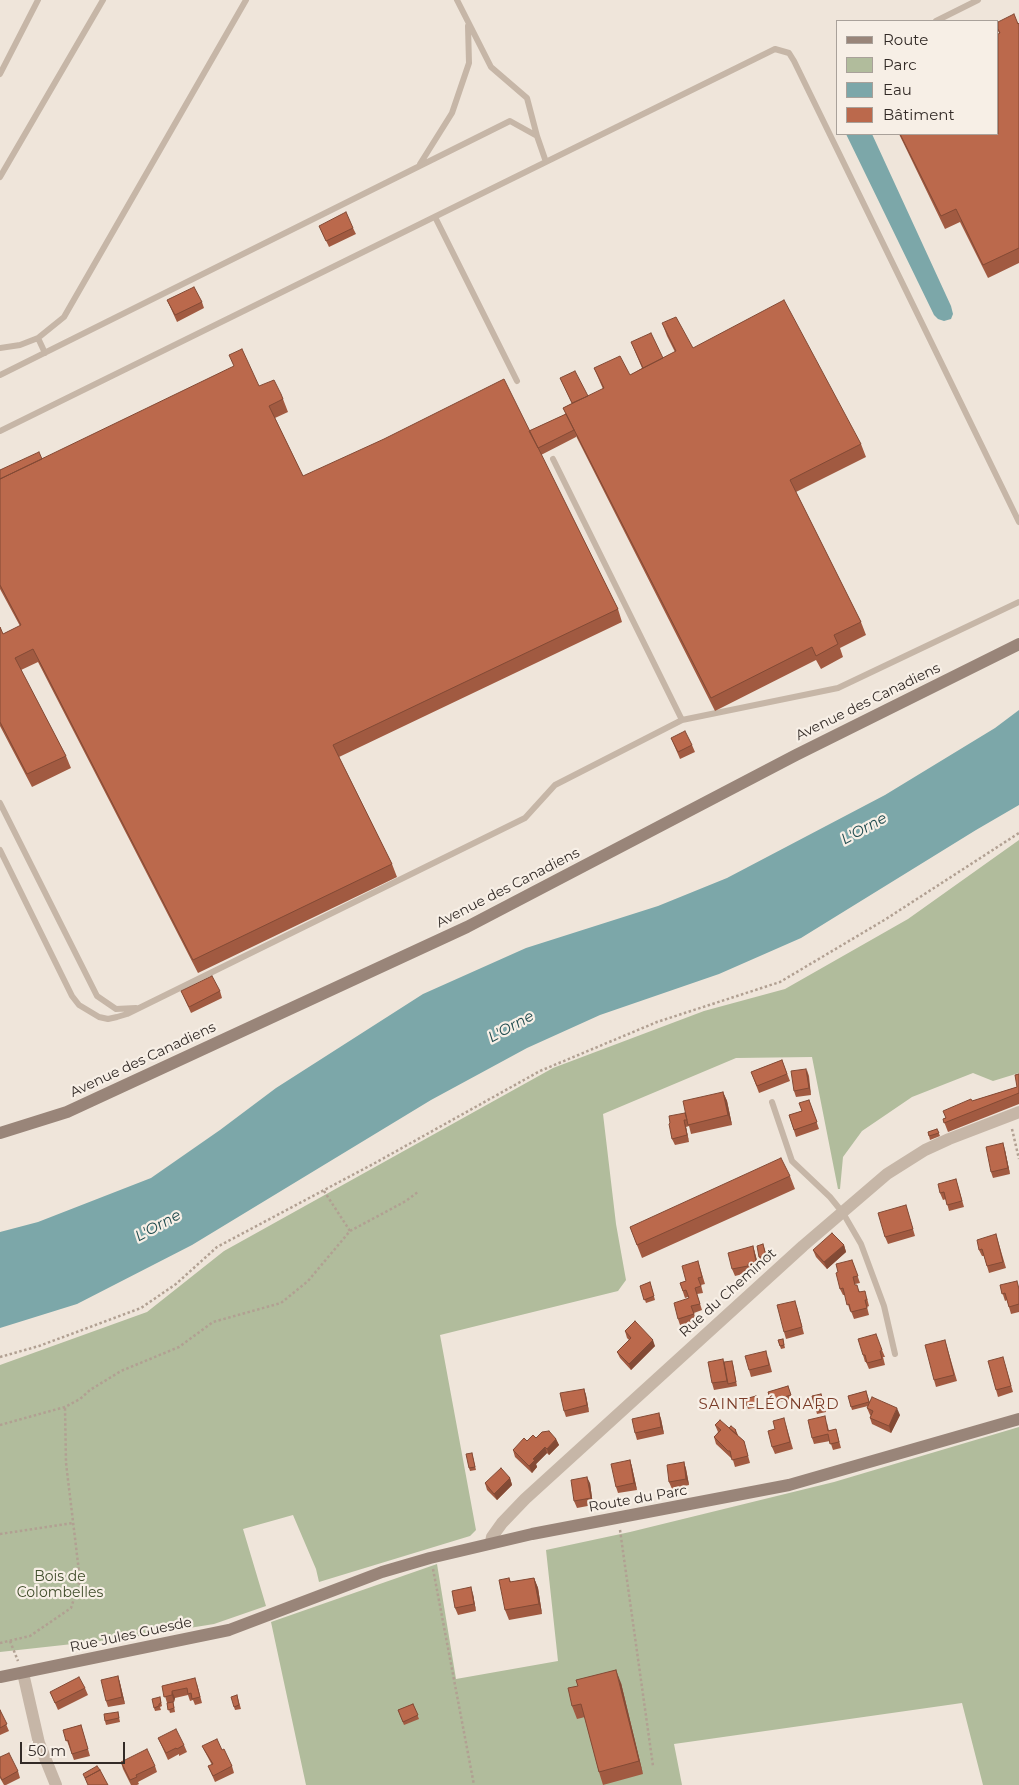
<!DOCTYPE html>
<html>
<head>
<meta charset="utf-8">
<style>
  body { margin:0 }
  #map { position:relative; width:1019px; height:1785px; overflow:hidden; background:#efe5da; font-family:Montserrat,sans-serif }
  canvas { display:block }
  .legend { position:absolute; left:836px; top:20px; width:162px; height:115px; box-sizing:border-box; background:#f7efe6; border:1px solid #a9a19a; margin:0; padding:6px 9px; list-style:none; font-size:15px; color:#332b27 }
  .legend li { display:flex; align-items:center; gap:10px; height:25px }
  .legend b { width:25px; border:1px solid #a9a19a }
  .scale { position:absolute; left:20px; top:1742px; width:105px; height:22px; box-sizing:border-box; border:2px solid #332b27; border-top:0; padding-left:6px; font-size:15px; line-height:18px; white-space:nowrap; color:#332b27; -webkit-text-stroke:4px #f7efe6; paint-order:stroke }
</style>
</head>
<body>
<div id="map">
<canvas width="1019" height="1785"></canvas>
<ul class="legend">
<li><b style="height:6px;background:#998579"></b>Route</li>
<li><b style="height:14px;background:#b1bc9c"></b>Parc</li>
<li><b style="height:14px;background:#7ca7a9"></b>Eau</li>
<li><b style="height:14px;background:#bb694c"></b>Bâtiment</li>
</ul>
<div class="scale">50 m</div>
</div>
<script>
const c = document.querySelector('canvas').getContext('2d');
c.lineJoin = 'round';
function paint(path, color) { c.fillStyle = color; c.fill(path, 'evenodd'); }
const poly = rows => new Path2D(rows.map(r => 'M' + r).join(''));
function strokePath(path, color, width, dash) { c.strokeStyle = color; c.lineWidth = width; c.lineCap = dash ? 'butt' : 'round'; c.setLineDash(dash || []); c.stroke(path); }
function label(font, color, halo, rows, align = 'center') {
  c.font = font + ' Montserrat,sans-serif'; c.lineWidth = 4.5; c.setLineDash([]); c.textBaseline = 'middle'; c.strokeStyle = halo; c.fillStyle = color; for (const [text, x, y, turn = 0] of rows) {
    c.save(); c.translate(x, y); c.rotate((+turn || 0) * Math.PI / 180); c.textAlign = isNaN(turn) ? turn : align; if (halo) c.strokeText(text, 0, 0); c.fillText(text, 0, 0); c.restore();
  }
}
paint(poly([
  [1019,840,1019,1073,993,1081,973,1073,912,1097,862,1131,843,1157,840,1189,838,1189,812,1057,736,1058,603,1114,616,1224,626,1280,618,1291,440,1335,476,1530,470,1536,319,1582,316,1569,293,1515,243,1529,266,1606,214,1624,127,1638,0,1652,0,1365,147,1312,224,1251,553,1068,704,1011,785,989,908,919],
  [1019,1427,1019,1785,983,1785,962,1703,674,1744,682,1785,306,1785,271,1622,437,1564,456,1679,558,1661,546,1550,630,1532,834,1482]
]), '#b1bc9c');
paint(poly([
  [846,134,872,134,951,306,953,314,951,319,944,321,938,319,934,315],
  [1019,710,1019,805,976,830,801,938,719,974,600,1015,527,1048,431,1100,192,1245,77,1304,0,1328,0,1232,38,1222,151,1178,220,1130,276,1088,423,994,526,948,658,906,727,878,885,795,995,728]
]), '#7ca7a9');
strokePath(poly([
  [1012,1129,1019,1159],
  [324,1191,350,1231],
  [0,1357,39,1346,141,1308,176,1284,217,1247,375,1163,540,1071,657,1022,780,982,886,919,1019,833],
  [0,1425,65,1407,80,1399,90,1390,121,1371,179,1347,213,1322,281,1303,308,1281,350,1231,406,1201,418,1192],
  [620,1530,653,1766],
  [0,1534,73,1523],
  [433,1569,474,1785],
  [10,1641,18,1661],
  [0,1643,30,1636,71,1608,80,1580,66,1463,65,1407]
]), '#b1a092', 2.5, [2.5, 2.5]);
strokePath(poly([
  [457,0,491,67,527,98,537,136],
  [936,21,978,0],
  [0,74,38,0],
  [420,164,452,113,469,63,468,26],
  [0,177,103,0],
  [435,217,517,381],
  [38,338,45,353],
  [0,348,20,345,38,338,64,317,246,0],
  [0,375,510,121,537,136,546,162],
  [0,431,775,49,789,53,794,61,1019,522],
  [553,459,682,720],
  [0,803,97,996,116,1009,136,1008],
  [0,850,72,996,79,1005,99,1017,108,1019,117,1017,127,1014,525,818,555,785,682,720,838,688,1019,602],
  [772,1102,792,1161,830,1197,843,1213,861,1244,884,1306,895,1354]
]), '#c6b6a7', 6);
strokePath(poly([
  [491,1542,492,1537,502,1523,525,1499,803,1246,887,1174,925,1150,949,1139,1019,1112],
  [23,1673,39,1743,56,1785]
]), '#c6b6a7', 12);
strokePath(poly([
  [0,1133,67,1112,467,927,796,755,1019,644],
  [0,1677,229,1630,382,1572,430,1558,532,1534,789,1485,1019,1419]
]), '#998579', 12);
paint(poly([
  [998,22,1019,23,1019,263,988,278,960,222,945,229,899,134,998,134,999,33,998,31],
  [319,226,353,228,356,234,329,247],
  [167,300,202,302,204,308,177,322],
  [662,323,693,348,861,444,866,457,796,492,861,622,866,635,840,648,843,657,821,669,816,660,715,711,576,436,576,437,541,455,618,609,622,622,339,757,392,864,397,877,198,973,38,662,21,670,66,756,71,768,32,787,0,726,0,627,3,634,20,626,0,589,0,470,42,459,259,386,283,399,288,412,275,418,303,476,529,431,566,414,563,408,572,403,560,378,588,396,603,389,594,368,630,375,642,368,631,342,663,358,675,352,667,336],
  [671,738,692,745,695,752,680,759],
  [181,991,220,991,222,998,191,1013],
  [782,1060,790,1081,759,1093,751,1072],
  [807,1070,809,1076,811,1095,796,1097,794,1091],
  [1019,1074,1019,1104,948,1132,943,1119,972,1101,1017,1087],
  [723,1092,727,1101,732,1125,691,1134,689,1126,686,1127,689,1142,675,1145,672,1139,670,1123,685,1113],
  [809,1100,819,1129,796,1137,789,1115,802,1111],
  [937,1129,940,1136,930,1140,928,1132],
  [1005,1150,1010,1174,993,1178,991,1172],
  [790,1176,795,1189,642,1258,630,1227],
  [956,1179,964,1207,949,1211,946,1199,943,1200,940,1193],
  [906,1205,915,1236,888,1244,885,1237],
  [996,1234,1006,1268,989,1273,984,1256,982,1256,979,1250],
  [763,1244,768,1259,761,1261,759,1257],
  [844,1245,846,1252,827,1269,816,1257,813,1250],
  [753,1246,759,1268,750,1270,750,1272,735,1276,732,1269],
  [852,1260,860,1283,855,1284,855,1285,860,1292,867,1298,869,1306,867,1307,869,1315,854,1319,851,1311,850,1311,845,1295,843,1295,840,1289,838,1272],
  [698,1261,705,1284,701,1285,703,1293,697,1294,702,1310,694,1313,696,1321,680,1325,678,1319,689,1298,688,1297,685,1298,680,1283,686,1281],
  [650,1282,655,1300,646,1303,640,1286],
  [1000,1285,1019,1288,1019,1312,1011,1314,1007,1300,1005,1301],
  [797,1307,804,1334,786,1339,784,1332],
  [625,1331,655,1346,631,1370,620,1358,617,1352,629,1340,627,1338],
  [783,1339,785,1348,781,1349,778,1340],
  [945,1340,957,1381,936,1387,934,1380],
  [882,1350,885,1357,883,1357,885,1365,869,1369,866,1362,865,1362,863,1355],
  [768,1357,772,1372,751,1377,749,1370],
  [724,1362,733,1364,737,1386,714,1390,712,1383],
  [1005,1364,1013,1392,998,1397,996,1390],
  [788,1386,792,1399,772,1404,768,1392],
  [584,1389,586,1395,589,1412,566,1417,564,1411],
  [866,1391,870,1403,900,1415,891,1433,872,1424,870,1418,871,1416,870,1415,867,1408,868,1406,852,1410,848,1396],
  [821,1394,826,1412,817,1414,812,1396],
  [756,1396,759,1407,748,1409,745,1399],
  [659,1413,661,1419,664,1434,637,1440,635,1433],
  [827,1423,829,1431,836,1429,841,1448,833,1450,830,1441,814,1444,812,1438],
  [715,1425,736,1430,738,1436,744,1441,750,1463,735,1467,732,1457,731,1458,716,1444,714,1437,718,1432],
  [786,1425,793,1449,775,1454,772,1447,775,1429],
  [536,1438,556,1439,559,1445,549,1455,547,1453,536,1464,537,1467,532,1473,515,1457,513,1450,527,1441],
  [472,1453,476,1470,470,1471,469,1468],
  [630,1460,632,1467,637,1490,618,1493,616,1487],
  [684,1462,686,1469,689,1485,672,1489,669,1482],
  [510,1478,512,1485,497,1500,487,1490,485,1483],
  [590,1483,593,1505,577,1508,574,1501],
  [509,1578,511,1582,534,1578,538,1588,542,1614,509,1620,505,1610],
  [473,1594,476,1611,458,1615,455,1608],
  [118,1676,120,1683,125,1704,108,1707,106,1701],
  [621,1683,643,1774,603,1785,599,1772,585,1717,577,1719,572,1706],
  [197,1684,202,1703,195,1705,193,1700,190,1701,188,1695,175,1698,174,1702,168,1703,173,1702,174,1706,175,1712,170,1713,162,1686],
  [85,1688,88,1695,58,1710,50,1692],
  [237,1695,241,1709,235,1710,234,1707],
  [160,1697,162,1706,160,1707,161,1710,155,1711,154,1708],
  [413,1704,419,1719,404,1725,398,1710],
  [0,1710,9,1731,0,1735],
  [118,1712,120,1722,106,1725,105,1721],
  [81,1725,90,1756,74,1760,63,1730],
  [158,1738,184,1745,187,1752,179,1756,179,1754,168,1760],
  [202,1746,222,1750,232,1766,234,1773,215,1782,208,1766,212,1765,205,1752],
  [0,1757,18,1771,20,1778,6,1785,4,1785,0,1778],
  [121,1762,155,1766,157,1772,138,1782,139,1784,137,1785,131,1785,123,1769]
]), '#a15a41');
paint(poly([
  [806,1069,808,1076,811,1095,809,1088],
  [723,1092,727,1101,732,1125,728,1115],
  [684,1120,686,1127,689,1142,687,1135],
  [1003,1143,1005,1150,1010,1174,1008,1168],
  [844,1245,846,1252,827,1269,824,1262],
  [753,1246,755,1253,759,1268,756,1262],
  [653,1340,655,1346,631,1370,629,1364],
  [584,1389,586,1395,589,1412,587,1405],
  [897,1408,900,1415,891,1433,889,1426],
  [659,1413,661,1419,664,1434,661,1427],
  [556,1439,559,1445,549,1455,547,1449],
  [545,1447,547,1453,536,1464,537,1467,532,1473,529,1466,533,1459],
  [630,1460,632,1467,637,1490,634,1483],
  [684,1462,686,1469,689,1485,686,1479],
  [587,1477,590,1483,593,1505,591,1498],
  [510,1478,512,1485,497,1500,494,1494],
  [534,1578,538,1588,542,1614,539,1604],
  [471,1587,473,1594,476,1611,474,1604],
  [616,1670,621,1683,643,1774,639,1761],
  [118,1676,120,1683,125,1704,122,1697],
  [172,1691,175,1698,174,1702,172,1695]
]), '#834a35');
const building = poly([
  [1014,14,1018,24,1019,23,1019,248,983,265,956,209,941,216,900,134,998,134,998,34,1000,33,998,29,998,22,1014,14],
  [346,212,353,228,326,241,319,226,346,212],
  [194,287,202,302,175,315,167,300,194,287],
  [784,300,861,444,790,480,861,622,834,635,838,644,816,656,812,647,711,698,563,408,604,388,594,368,620,356,630,375,676,351,662,323,676,317,693,348,784,300],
  [651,333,663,358,643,368,631,342,651,333],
  [242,349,259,386,274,380,281,394,283,399,269,406,303,476,384,439,504,379,618,609,333,745,392,864,193,960,33,649,15,658,66,756,27,774,0,722,0,627,3,634,21,625,0,585,0,479,234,366,229,355,242,349],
  [575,371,588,396,572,403,560,378,575,371],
  [566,414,574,430,538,448,529,431,566,414],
  [39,452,42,459,0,479,0,470,39,452],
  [685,731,692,745,678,752,671,738,685,731],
  [212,976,220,991,189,1007,181,991,212,976],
  [782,1060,787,1074,757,1086,751,1072,782,1060],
  [806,1069,809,1088,794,1091,791,1071,806,1069],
  [1019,1074,1019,1093,944,1123,943,1119,946,1118,943,1111,971,1099,972,1101,1017,1087,1015,1075,1019,1074],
  [723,1092,728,1115,688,1125,683,1101,723,1092],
  [809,1100,817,1122,794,1130,789,1115,802,1111,799,1103,809,1100],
  [685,1113,687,1120,684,1120,687,1135,672,1139,669,1124,670,1123,669,1116,685,1113],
  [937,1129,939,1133,929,1136,928,1132,937,1129],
  [1003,1143,1008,1168,991,1172,986,1147,1003,1143],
  [781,1158,790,1176,637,1245,630,1227,781,1158],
  [956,1179,962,1201,947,1205,944,1192,940,1193,938,1184,956,1179],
  [906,1205,913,1229,885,1237,878,1213,906,1205],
  [832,1233,844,1245,824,1262,813,1250,832,1233],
  [996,1234,1003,1262,987,1266,982,1249,979,1250,977,1240,996,1234],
  [763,1244,766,1256,759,1257,757,1246,763,1244],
  [753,1246,756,1262,748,1264,748,1266,732,1269,728,1253,753,1246],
  [852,1260,858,1276,853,1277,855,1285,857,1285,859,1292,865,1291,867,1300,865,1300,867,1308,851,1312,849,1304,847,1305,843,1288,840,1289,836,1273,838,1272,836,1264,852,1260],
  [698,1261,702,1277,698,1278,701,1286,695,1288,700,1304,691,1306,694,1314,678,1319,674,1303,689,1298,686,1290,683,1291,680,1283,686,1281,682,1266,698,1261],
  [1017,1281,1019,1289,1019,1304,1009,1307,1005,1293,1002,1294,1000,1285,1017,1281],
  [650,1282,654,1296,644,1300,640,1286,650,1282],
  [795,1301,802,1327,784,1332,777,1305,795,1301],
  [635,1321,653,1340,629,1364,617,1352,631,1338,625,1331,635,1321],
  [876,1334,882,1350,880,1351,882,1359,867,1363,865,1355,863,1355,858,1339,876,1334],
  [783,1339,784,1345,780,1346,778,1340,783,1339],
  [945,1340,954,1375,934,1380,925,1345,945,1340],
  [766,1351,769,1365,749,1370,745,1356,766,1351],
  [1003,1357,1011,1386,996,1390,988,1361,1003,1357],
  [723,1359,727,1381,712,1383,708,1362,723,1359],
  [732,1361,736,1382,728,1384,724,1362,732,1361],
  [788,1386,791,1395,771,1401,768,1392,788,1386],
  [584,1389,587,1405,564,1411,560,1393,584,1389],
  [866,1391,869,1402,851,1407,848,1396,866,1391],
  [821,1394,825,1408,816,1411,812,1396,821,1394],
  [756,1396,758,1403,747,1406,745,1399,756,1396],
  [872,1397,897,1408,889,1426,870,1418,873,1411,867,1408,872,1397],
  [659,1413,661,1427,635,1433,632,1419,659,1413],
  [825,1416,828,1431,836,1429,839,1442,830,1444,828,1434,812,1438,808,1420,825,1416],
  [784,1418,790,1442,772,1447,768,1431,775,1429,773,1421,784,1418],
  [720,1420,744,1441,748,1456,732,1460,730,1451,728,1451,714,1437,721,1430,715,1425,720,1420],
  [731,1426,736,1430,735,1431,737,1434,737,1435,729,1428,731,1426],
  [549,1431,556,1439,547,1449,545,1447,533,1459,535,1460,529,1466,513,1450,524,1438,527,1441,533,1435,536,1438,542,1432,549,1431],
  [472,1453,475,1467,469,1468,466,1454,472,1453],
  [630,1460,634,1483,616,1487,611,1464,630,1460],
  [684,1462,686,1479,669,1482,667,1465,684,1462],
  [501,1468,510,1478,494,1494,485,1483,501,1468],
  [587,1477,591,1498,574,1501,571,1480,587,1477],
  [509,1578,510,1582,534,1578,539,1604,505,1610,499,1580,509,1578],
  [471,1587,474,1604,455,1608,452,1591,471,1587],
  [616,1670,639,1761,599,1772,581,1704,572,1706,568,1688,578,1686,576,1680,616,1670],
  [118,1676,122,1697,106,1701,101,1680,118,1676],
  [79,1677,85,1688,55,1703,50,1692,79,1677],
  [195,1678,200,1697,192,1699,191,1693,188,1694,187,1688,172,1691,172,1695,164,1697,162,1686,195,1678],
  [237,1695,239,1705,234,1707,231,1697,237,1695],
  [160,1697,161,1703,159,1704,159,1706,154,1708,152,1699,160,1697],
  [173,1702,174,1708,168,1710,167,1703,173,1702],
  [413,1704,418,1715,403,1722,398,1710,413,1704],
  [0,1710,7,1724,0,1728,0,1710],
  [118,1712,119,1718,105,1721,104,1714,118,1712],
  [81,1725,88,1749,72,1754,68,1740,66,1741,63,1730,81,1725],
  [176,1729,184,1745,177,1749,176,1748,166,1753,158,1738,176,1729],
  [217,1739,222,1750,224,1749,232,1766,213,1776,208,1766,213,1764,202,1746,217,1739],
  [147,1749,155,1766,136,1775,137,1777,130,1780,121,1762,147,1749],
  [9,1753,18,1771,2,1780,0,1776,0,1757,9,1753],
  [97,1766,100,1770,85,1778,83,1774,97,1766],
  [100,1770,108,1785,88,1785,85,1778,100,1770]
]);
paint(building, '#bb694c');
strokePath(building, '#834a35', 1);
label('14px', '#332b27', '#f7efe6', [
  ["Avenue des Canadiens",868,702,-26],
  ["Avenue des Canadiens",508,888,-27],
  ["Avenue des Canadiens",143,1060,-25],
  ["Rue du Cheminot",728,1293,-42],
  ["Route du Parc",638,1499,-10],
  ["Rue Jules Guesde",131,1635,-12]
]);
label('14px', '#424f2d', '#f7efe6', [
  ["Bois de",60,1577],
  ["Colombelles",60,1593]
]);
label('italic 15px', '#214d50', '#f7efe6', [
  ["L'Orne",864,829,-29],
  ["L'Orne",511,1027,-29],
  ["L'Orne",158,1226,-29]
]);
c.letterSpacing = '1px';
label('15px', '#7a3c28', '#f7efe6', [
  ["SAINT-LÉONARD",769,1405]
]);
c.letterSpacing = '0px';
</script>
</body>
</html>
